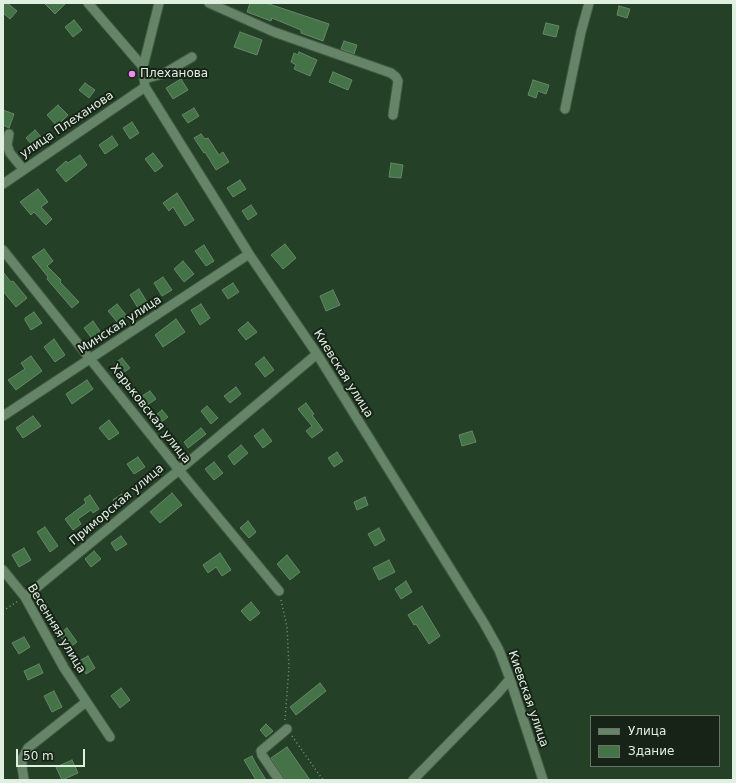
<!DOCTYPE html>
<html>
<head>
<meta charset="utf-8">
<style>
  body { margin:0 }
  #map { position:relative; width:736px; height:783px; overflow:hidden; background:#244026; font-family:"DejaVu Sans",sans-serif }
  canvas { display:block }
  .frame { position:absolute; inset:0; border:4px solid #e0f0e0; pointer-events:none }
  .legend { position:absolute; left:590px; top:715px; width:130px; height:52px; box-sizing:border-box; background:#172317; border:1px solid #677567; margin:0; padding:5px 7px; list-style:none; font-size:12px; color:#e0f0e0 }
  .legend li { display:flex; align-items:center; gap:8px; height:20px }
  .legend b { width:20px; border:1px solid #677567 }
  .scale { position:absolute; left:16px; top:749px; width:69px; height:18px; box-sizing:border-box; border:2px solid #e0f0e0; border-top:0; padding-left:5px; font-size:12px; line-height:14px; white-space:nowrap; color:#e0f0e0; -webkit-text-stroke:3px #172317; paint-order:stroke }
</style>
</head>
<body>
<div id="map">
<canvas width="736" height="783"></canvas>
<div class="frame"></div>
<ul class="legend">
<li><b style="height:5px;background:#668467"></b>Улица</li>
<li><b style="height:11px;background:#447347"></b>Здание</li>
</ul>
<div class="scale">50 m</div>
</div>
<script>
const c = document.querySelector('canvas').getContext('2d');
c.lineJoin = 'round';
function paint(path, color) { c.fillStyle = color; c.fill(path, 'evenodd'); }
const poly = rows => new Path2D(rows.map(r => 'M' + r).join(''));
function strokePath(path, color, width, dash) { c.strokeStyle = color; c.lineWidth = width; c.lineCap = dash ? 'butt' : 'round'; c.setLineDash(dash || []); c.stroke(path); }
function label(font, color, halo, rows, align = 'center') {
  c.font = font + ' "DejaVu Sans",sans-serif'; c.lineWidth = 4; c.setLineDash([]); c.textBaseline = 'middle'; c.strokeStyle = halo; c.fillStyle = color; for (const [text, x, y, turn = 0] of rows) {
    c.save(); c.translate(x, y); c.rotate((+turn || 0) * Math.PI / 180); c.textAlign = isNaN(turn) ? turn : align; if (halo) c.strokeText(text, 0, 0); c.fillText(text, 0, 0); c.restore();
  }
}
const building = poly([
  [3,3,7,3,17,11,10,19,3,13,3,3],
  [44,3,66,3,55,14,44,3],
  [250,3,266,3,329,24,323,41,301,33,301,30,272,18,271,21,247,12,250,3],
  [619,6,630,9,627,18,617,15,619,6],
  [74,20,82,30,73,37,65,27,74,20],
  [546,23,559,26,556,37,543,34,546,23],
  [240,32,262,40,257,55,234,47,240,32],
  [344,41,357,45,354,54,341,49,344,41],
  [299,52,317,60,310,76,294,69,296,65,291,62,294,53,298,55,299,52],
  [333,72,352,80,348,90,329,82,333,72],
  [181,79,188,90,173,99,166,88,181,79],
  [533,80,549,85,546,94,538,91,536,98,528,95,533,80],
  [85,83,95,90,89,98,79,90,85,83],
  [58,105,68,115,57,126,47,115,58,105],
  [194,108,199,116,188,123,182,115,194,108],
  [3,110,14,114,9,128,3,125,3,110],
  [132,122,139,133,130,139,123,128,132,122],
  [35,130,42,138,33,146,26,138,35,130],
  [201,134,205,139,208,138,219,155,223,152,229,162,216,170,205,152,204,153,194,138,201,134],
  [112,136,118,145,105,154,99,145,112,136],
  [153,153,163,166,155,172,145,159,153,153],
  [80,155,87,165,66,182,56,170,66,161,68,163,80,155],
  [391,163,403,165,401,178,389,177,391,163],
  [240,180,246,189,233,197,227,188,240,180],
  [38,189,48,202,41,207,52,219,46,225,34,212,31,215,20,202,38,189],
  [177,193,194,220,185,226,173,207,169,211,163,203,177,193],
  [251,205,257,214,248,220,242,211,251,205],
  [285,244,296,258,283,269,271,255,285,244],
  [204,245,214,261,206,266,195,251,204,245],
  [44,249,53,261,47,266,61,280,60,282,79,302,72,308,47,279,48,277,32,257,44,249],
  [183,261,194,274,184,282,174,269,183,261],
  [3,272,11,282,13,281,27,298,16,307,3,291,3,272],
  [163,277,172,290,162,296,154,283,163,277],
  [233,283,239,292,228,299,222,290,233,283],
  [139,289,147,302,138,308,130,295,139,289],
  [333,290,340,305,326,311,320,296,333,290],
  [117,304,127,316,118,323,108,311,117,304],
  [201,304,210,318,200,325,191,310,201,304],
  [34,312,42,323,31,330,25,320,25,318,34,312],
  [176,319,185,332,163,347,155,335,176,319],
  [93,321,102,334,93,340,84,328,93,321],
  [248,322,257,332,246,340,238,330,248,322],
  [54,339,65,355,55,362,44,347,54,339],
  [31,356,42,371,16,390,8,380,25,369,21,363,31,356],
  [264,357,274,370,265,377,255,364,264,357],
  [122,358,130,368,123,373,115,363,122,358],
  [87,380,93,389,72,404,66,394,87,380],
  [236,387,241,394,230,403,224,396,236,387],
  [150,391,156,399,143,408,137,399,150,391],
  [306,403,314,414,312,415,323,430,312,438,306,431,312,426,298,409,306,403],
  [207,406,218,418,211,424,201,411,207,406],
  [162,410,168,417,156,426,151,419,162,410],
  [33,416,41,426,23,438,16,428,33,416],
  [109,420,119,433,109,440,99,428,109,420],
  [201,428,206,434,188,448,184,442,201,428],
  [263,429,272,441,263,448,254,436,263,429],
  [472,431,476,442,462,446,459,435,472,431],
  [241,445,248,453,234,465,228,456,241,445],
  [337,452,343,461,334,467,328,458,337,452],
  [138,457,145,467,134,474,127,464,138,457],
  [214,462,223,473,214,480,205,469,214,462],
  [172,493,182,505,160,523,150,512,172,493],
  [122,494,126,500,118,506,113,500,122,494],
  [90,495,99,509,93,513,91,510,78,519,81,524,73,530,65,519,86,503,84,499,90,495],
  [365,497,368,505,357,510,354,502,365,497],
  [248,521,256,532,249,538,240,528,248,521],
  [45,527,58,546,50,552,37,532,45,527],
  [379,528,385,540,375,546,368,534,379,528],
  [121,536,127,544,116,551,111,543,121,536],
  [24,548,31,560,19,567,12,555,24,548],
  [94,551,101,559,91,567,85,559,94,551],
  [220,553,231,570,222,576,216,567,208,573,203,565,220,553],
  [287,555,300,572,290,580,277,564,287,555],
  [389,560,395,572,379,580,373,568,389,560],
  [406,581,412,592,401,599,395,589,406,581],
  [251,602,260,613,250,621,241,611,251,602],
  [422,606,440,636,429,644,416,624,414,625,408,615,422,606],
  [67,628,77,642,69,648,59,634,67,628],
  [24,637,30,647,19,654,12,643,24,637],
  [88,656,95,668,86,674,79,661,88,656],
  [39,664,43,673,28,680,24,671,39,664],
  [320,683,326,691,296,715,290,707,320,683],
  [121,688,130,700,120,708,111,696,121,688],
  [54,691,62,707,52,712,44,696,54,691],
  [266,724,273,731,266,737,260,730,266,724],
  [287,747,310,780,285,780,271,758,287,747],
  [252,756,255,762,266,780,256,780,244,760,252,756],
  [72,760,78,773,62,780,56,767,72,760]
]);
paint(building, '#447347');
strokePath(building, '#678668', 1);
const minor = poly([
  [88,3,143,67],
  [159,3,143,67,145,87,249,254,317,354,484,623,499,650,510,679,543,780],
  [209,3,274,32,391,73,396,77,398,81,393,115],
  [144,79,155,76,165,73,192,57],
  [565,109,581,32,589,3],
  [9,134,7,145,10,153,23,169],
  [3,184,145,87],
  [3,250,179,470,279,591],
  [3,416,249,254],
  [3,570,25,597,64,668,110,737],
  [25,597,179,470,317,354],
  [24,780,22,767,22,759,28,748,86,702],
  [279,780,262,755,261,751,287,729],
  [413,780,498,693,510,679]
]);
strokePath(minor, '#425b44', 11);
strokePath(poly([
  [281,600,287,627,288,648,289,667,285,720],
  [3,611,18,601],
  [292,736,323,780]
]), '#809681', 1.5, [1, 3]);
strokePath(minor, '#668467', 9);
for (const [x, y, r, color] of [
  [132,74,4,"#f08bf5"]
]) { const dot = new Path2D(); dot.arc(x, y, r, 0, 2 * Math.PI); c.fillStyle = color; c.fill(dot); strokePath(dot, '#172317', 1.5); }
label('12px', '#e0f0e0', '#172317', [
  ["Плеханова",140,74]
], 'left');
label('12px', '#e0f0e0', '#172317', [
  ["улица Плеханова",67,125,-34],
  ["Минская улица",120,325,-33],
  ["Киевская улица",343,374,58],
  ["Харьковская улица",150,414,52],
  ["Приморская улица",117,505,-40],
  ["Весенняя улица",56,629,59],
  ["Киевская улица",528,699,71]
]);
</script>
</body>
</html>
